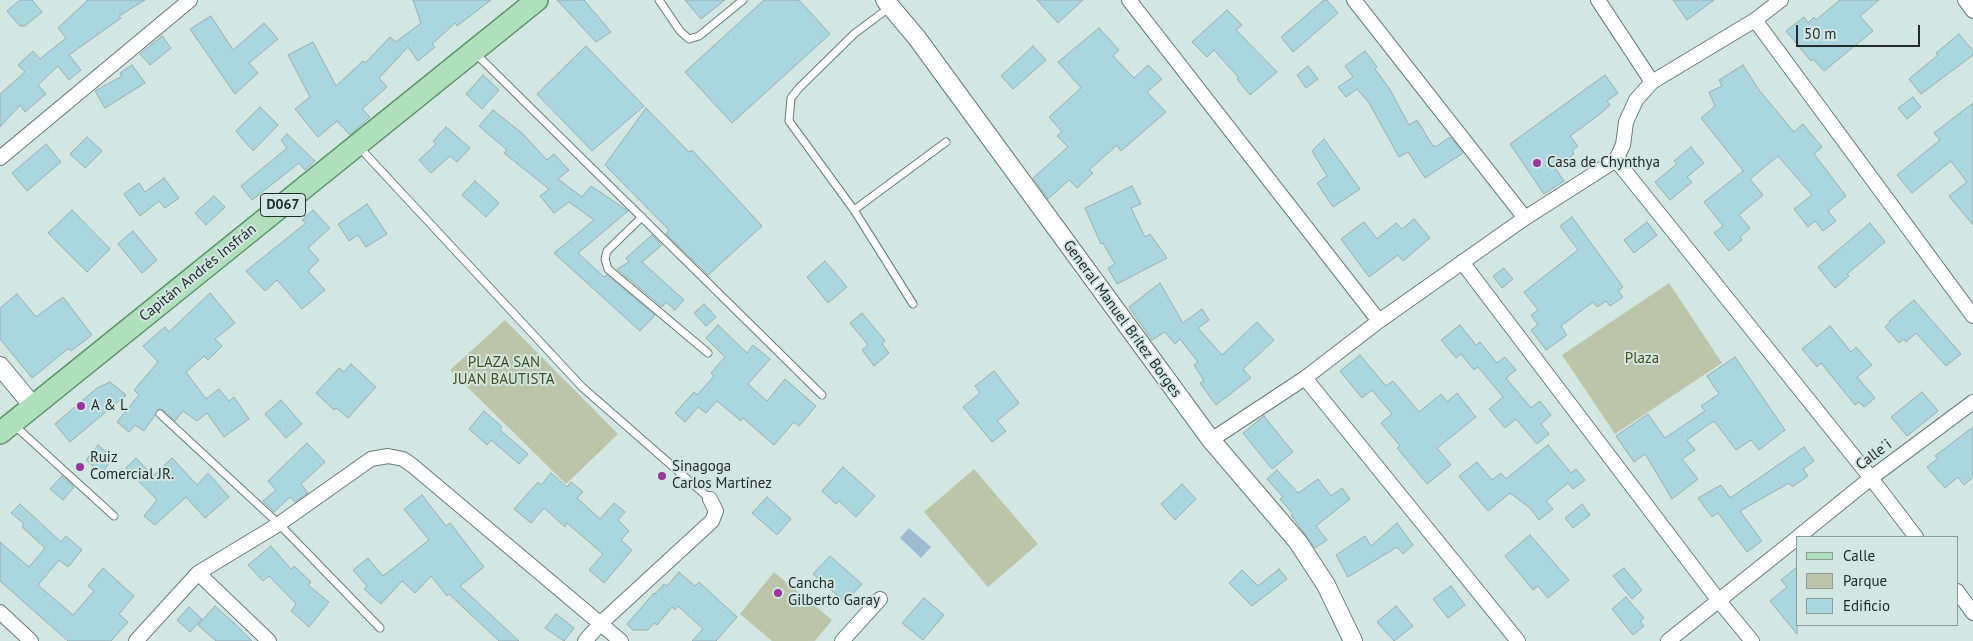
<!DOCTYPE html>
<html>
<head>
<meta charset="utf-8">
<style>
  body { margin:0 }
  #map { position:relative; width:1973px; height:641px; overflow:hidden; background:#d3e7e2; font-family:"PT Sans",sans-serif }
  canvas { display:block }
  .legend { position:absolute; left:1796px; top:536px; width:162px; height:90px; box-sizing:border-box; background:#d3e7e2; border:1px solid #8d9c98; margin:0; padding:6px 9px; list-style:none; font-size:15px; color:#242c2a }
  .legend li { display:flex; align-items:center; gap:10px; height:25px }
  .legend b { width:25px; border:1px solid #8d9c98 }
  .scale { position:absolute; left:1796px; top:25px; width:124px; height:22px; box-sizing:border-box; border:2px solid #242c2a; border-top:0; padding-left:6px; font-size:15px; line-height:18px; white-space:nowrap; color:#242c2a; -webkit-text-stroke:4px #d3e7e2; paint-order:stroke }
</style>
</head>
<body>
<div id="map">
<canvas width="1973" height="641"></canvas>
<ul class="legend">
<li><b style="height:6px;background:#afdfbb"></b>Calle</li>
<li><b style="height:14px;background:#bcc5aa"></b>Parque</li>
<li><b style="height:14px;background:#aad7df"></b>Edificio</li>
</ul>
<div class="scale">50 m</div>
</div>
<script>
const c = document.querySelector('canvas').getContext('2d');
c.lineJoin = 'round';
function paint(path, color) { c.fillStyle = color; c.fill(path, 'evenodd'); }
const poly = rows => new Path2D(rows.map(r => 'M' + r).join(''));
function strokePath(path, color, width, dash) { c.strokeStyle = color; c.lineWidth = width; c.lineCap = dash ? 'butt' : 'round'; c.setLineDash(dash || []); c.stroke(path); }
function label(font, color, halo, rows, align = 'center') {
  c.font = font + ' "PT Sans",sans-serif'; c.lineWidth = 4; c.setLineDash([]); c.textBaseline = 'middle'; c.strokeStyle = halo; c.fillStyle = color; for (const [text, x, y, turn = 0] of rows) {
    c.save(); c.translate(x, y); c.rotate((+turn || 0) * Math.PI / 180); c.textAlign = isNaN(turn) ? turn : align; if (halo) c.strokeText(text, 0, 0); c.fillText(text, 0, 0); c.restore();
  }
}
paint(poly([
  [1669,283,1722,363,1615,434,1562,355],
  [505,320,618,434,566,484,450,370],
  [974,469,1038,544,988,587,924,512],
  [774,572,832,620,815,641,772,641,740,614]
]), '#bcc5aa');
paint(poly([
  [909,528,931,547,921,558,900,538]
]), '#9abbd2');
const building = poly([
  [20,0,32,0,42,12,25,26,20,26,7,11,20,0],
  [88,0,145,0,119,16,121,18,69,55,81,70,69,80,58,66,38,85,46,94,25,112,20,105,0,127,0,94,25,72,18,65,33,51,40,59,66,38,58,28,88,0],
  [413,0,491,0,457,26,455,23,432,44,435,47,418,61,408,47,379,78,387,87,362,109,370,117,350,135,337,121,318,137,295,109,310,97,288,55,313,42,336,86,363,61,365,63,390,37,396,42,421,23,413,0],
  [557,0,584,0,611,32,596,42,557,0],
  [685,0,725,0,701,19,685,0],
  [764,0,799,0,830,34,732,123,685,72,764,0],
  [1037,0,1083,0,1058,23,1037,0],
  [1324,0,1327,0,1338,13,1293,52,1281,37,1324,0],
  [1673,0,1714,0,1687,20,1673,0],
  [1840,0,1879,0,1860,16,1873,31,1824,71,1813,59,1811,61,1786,31,1804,17,1808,23,1814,17,1816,20,1840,0],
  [1227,10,1242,25,1236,30,1277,72,1250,95,1237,79,1239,78,1214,50,1207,57,1192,42,1227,10],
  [211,16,233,50,264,23,278,39,249,63,258,73,235,94,190,29,211,16],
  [1099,28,1119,50,1113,56,1134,78,1148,65,1162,79,1147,92,1166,112,1121,151,1117,145,1089,170,1093,173,1077,188,1069,180,1048,199,1033,178,1068,147,1057,136,1062,132,1049,117,1081,88,1058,62,1099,28],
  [1959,34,1973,51,1973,55,1921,94,1909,79,1938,55,1936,53,1959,34],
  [162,36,171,48,150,65,140,54,162,36],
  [586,46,644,106,592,151,537,94,586,46],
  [1033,46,1046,60,1013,89,1001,76,1033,46],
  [1365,51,1377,67,1375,69,1389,88,1409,125,1417,120,1433,146,1437,146,1450,137,1463,153,1425,178,1408,152,1399,157,1369,103,1357,89,1346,97,1338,87,1353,77,1345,66,1365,51],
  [132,65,145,83,105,108,95,91,122,76,120,73,132,65],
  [1743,65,1759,90,1794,132,1803,124,1822,147,1814,154,1846,196,1828,211,1836,221,1823,231,1815,221,1808,227,1794,209,1812,195,1778,156,1750,179,1763,195,1739,215,1750,228,1740,237,1742,240,1729,251,1714,233,1723,226,1704,202,1743,171,1744,172,1701,118,1715,106,1709,92,1722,86,1719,80,1743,65],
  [1308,66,1318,79,1306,88,1297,75,1308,66],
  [483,75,499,90,482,109,466,94,483,75],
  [1605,75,1618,93,1607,101,1610,105,1600,114,1570,136,1578,146,1572,151,1574,154,1555,168,1564,181,1544,194,1510,144,1605,75],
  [1913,97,1921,107,1907,119,1898,108,1913,97],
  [1973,103,1973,225,1949,196,1967,182,1951,161,1912,193,1897,175,1940,140,1934,133,1973,103],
  [260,107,278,125,253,151,236,131,260,107],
  [646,108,689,152,692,150,762,226,708,275,666,234,669,230,605,165,646,108],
  [493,110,523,134,547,160,554,154,569,170,558,179,582,197,591,186,628,211,578,253,604,277,607,275,655,315,640,331,554,253,594,220,569,202,554,213,540,196,549,189,504,153,507,150,479,126,493,110],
  [446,127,470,148,457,162,450,156,431,173,419,160,436,144,433,141,446,127],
  [287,134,315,161,305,170,299,163,252,200,241,186,287,148,281,140,287,134],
  [87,137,102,151,85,168,70,154,87,137],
  [1324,139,1360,189,1333,207,1317,183,1327,176,1312,151,1324,139],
  [46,144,61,162,27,191,12,173,46,144],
  [1691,147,1704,163,1687,177,1692,182,1670,200,1655,182,1677,164,1674,161,1691,147],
  [164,178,179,198,165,208,159,201,140,216,124,194,139,183,145,192,164,178],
  [475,181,499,203,486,217,462,195,475,181],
  [1132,186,1141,204,1131,208,1145,237,1150,234,1167,258,1117,284,1108,268,1115,264,1103,243,1101,244,1085,208,1132,186],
  [214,196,225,207,206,225,195,213,214,196],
  [367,204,387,234,366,247,358,235,349,241,338,224,367,204],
  [72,210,110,249,87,272,48,233,72,210],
  [313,210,330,228,308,248,319,260,308,271,325,290,302,309,277,280,265,291,246,271,306,223,302,220,313,210],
  [1572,217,1623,287,1618,291,1623,297,1610,306,1606,301,1597,307,1593,302,1561,326,1567,335,1546,350,1531,330,1538,325,1531,315,1538,310,1524,292,1578,250,1560,226,1572,217],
  [1414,219,1430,238,1403,261,1398,255,1369,277,1341,239,1364,222,1377,239,1396,223,1402,229,1414,219],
  [1647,222,1657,235,1634,253,1624,240,1647,222],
  [1870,223,1885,242,1847,274,1849,276,1835,288,1818,267,1870,223],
  [133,231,157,260,142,273,118,244,133,231],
  [652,235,662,245,642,262,684,300,675,310,666,302,662,307,617,269,629,262,626,258,652,235],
  [825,261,847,287,828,303,807,277,825,261],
  [1504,268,1513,279,1502,288,1493,276,1504,268],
  [1160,283,1183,323,1202,309,1209,320,1198,328,1222,355,1257,322,1274,340,1243,369,1251,378,1216,405,1200,383,1204,381,1194,365,1198,362,1180,339,1175,344,1165,332,1152,340,1129,307,1160,283],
  [210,293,235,323,215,339,222,346,208,360,204,356,186,372,206,399,219,389,229,401,234,397,249,419,224,437,207,413,197,421,183,411,175,421,163,410,159,409,144,431,135,425,129,432,117,422,139,395,134,390,158,362,143,346,165,327,169,332,210,293],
  [17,294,36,317,63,297,92,335,71,351,69,348,32,378,0,339,0,308,17,294],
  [1914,300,1961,354,1946,366,1916,333,1906,342,1904,339,1899,343,1885,327,1890,322,1889,321,1914,300],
  [704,304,716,317,706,326,694,313,704,304],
  [862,313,885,341,882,344,889,353,874,366,862,350,868,345,850,323,862,313],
  [718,325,747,353,753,345,770,359,748,384,767,401,785,379,816,406,799,426,794,422,774,445,743,418,741,421,717,401,706,413,698,407,685,422,675,413,694,392,697,395,714,376,711,373,725,357,706,338,718,325],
  [1460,325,1476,345,1480,342,1497,363,1505,357,1516,370,1506,378,1531,408,1540,401,1551,415,1541,424,1549,434,1537,444,1516,419,1505,428,1489,409,1503,397,1478,367,1474,370,1461,354,1456,358,1441,340,1460,325],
  [1830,326,1851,352,1856,347,1872,365,1857,377,1875,398,1864,407,1859,402,1855,405,1821,363,1817,367,1802,349,1830,326],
  [1360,355,1386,386,1393,381,1419,412,1441,394,1447,402,1457,393,1476,417,1437,448,1451,465,1427,484,1397,448,1400,446,1381,423,1392,414,1372,390,1362,398,1340,371,1360,355],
  [1735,357,1785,430,1759,450,1751,440,1736,450,1715,422,1712,422,1687,440,1695,450,1682,459,1698,479,1672,499,1645,454,1634,462,1616,436,1648,414,1665,438,1705,411,1701,406,1719,394,1707,376,1735,357],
  [351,364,376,387,348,418,336,408,334,410,316,393,339,368,344,372,351,364],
  [994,371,1019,403,997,421,1006,431,992,442,963,407,980,393,975,386,994,371],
  [110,382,126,395,70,442,55,424,97,388,110,382],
  [1922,392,1938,411,1907,436,1891,417,1922,392],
  [281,400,302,424,286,438,265,414,281,400],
  [484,411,502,427,500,430,528,454,519,464,491,440,487,445,469,429,484,411],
  [1264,416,1293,452,1272,469,1243,433,1264,416],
  [1973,427,1973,477,1964,485,1958,477,1945,488,1927,467,1938,458,1935,456,1973,427],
  [307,443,325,462,301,484,308,493,295,502,290,497,274,512,263,501,276,490,268,481,307,443],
  [98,445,113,458,102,473,86,460,98,445],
  [1548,445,1571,473,1576,469,1585,480,1573,489,1568,483,1546,501,1553,509,1539,520,1530,508,1510,493,1488,511,1459,476,1477,462,1492,480,1501,473,1506,479,1548,445],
  [1804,447,1814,461,1803,469,1808,476,1792,487,1789,483,1740,511,1762,541,1747,552,1718,513,1712,517,1698,498,1721,485,1730,498,1804,447],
  [136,458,153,476,172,458,197,485,208,473,229,497,205,518,186,497,155,525,144,516,157,500,126,468,136,458],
  [843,467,875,496,856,517,839,501,836,504,822,491,843,467],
  [1277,470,1298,493,1318,479,1331,496,1342,488,1350,499,1316,526,1327,540,1315,548,1291,515,1293,514,1280,499,1283,497,1267,479,1277,470],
  [551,473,567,487,571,482,583,492,577,498,600,519,614,503,625,512,618,520,629,531,621,540,632,550,604,583,589,570,603,554,567,523,565,527,544,508,531,523,514,509,538,482,541,485,551,473],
  [62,476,74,487,63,500,50,489,62,476],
  [1182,484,1196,499,1175,520,1161,504,1182,484],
  [422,495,446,526,450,523,484,567,460,586,519,641,499,641,449,594,447,596,431,576,415,593,402,581,381,604,364,589,367,586,353,570,368,558,383,576,429,540,404,509,422,495],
  [767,497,791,519,777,535,752,513,767,497],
  [20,504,61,542,66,536,82,550,68,567,59,560,38,585,73,615,94,591,88,586,103,568,134,596,119,614,128,622,111,641,68,641,0,581,0,542,29,567,45,548,22,527,24,524,11,513,20,504],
  [1582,504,1590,515,1573,528,1565,518,1582,504],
  [1397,523,1413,545,1403,554,1397,547,1348,577,1336,555,1365,536,1371,546,1397,523],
  [1530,535,1569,580,1548,598,1538,586,1533,590,1505,556,1530,535],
  [271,546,291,569,294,566,311,582,308,585,329,602,309,627,291,611,296,604,269,576,263,581,248,565,271,546],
  [830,556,862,584,845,602,813,574,830,556],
  [1797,567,1797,634,1770,601,1787,587,1781,580,1797,567],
  [1624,568,1642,590,1632,599,1613,576,1624,568],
  [1279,569,1287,579,1252,606,1229,583,1242,570,1258,586,1279,569],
  [679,572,695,586,699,582,737,617,716,641,692,641,703,629,678,606,675,610,672,607,657,625,654,623,648,630,633,630,627,624,654,593,655,594,664,584,667,586,679,572],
  [1451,586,1465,605,1448,618,1433,599,1451,586],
  [1626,597,1644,618,1640,621,1644,626,1633,635,1612,609,1626,597],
  [924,598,944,615,923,640,902,623,924,598],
  [215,606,236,625,252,641,216,641,198,625,215,606],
  [1396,606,1413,626,1394,641,1377,622,1396,606],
  [189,607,202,619,190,632,177,620,189,607],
  [556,614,574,628,564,641,545,628,556,614]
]);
paint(building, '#aad7df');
strokePath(building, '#99aeb1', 1);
const service = poly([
  [659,0,680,31,689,39,699,36,743,0],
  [890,7,854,34,799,88,791,98,789,121,854,210,913,304],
  [475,53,822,395],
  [359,147,582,387,710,499],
  [854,210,946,142],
  [642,217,607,251,605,259,608,269,708,353],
  [160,414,279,524,380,628],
  [14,425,114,516]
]);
const minor = poly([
  [1129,0,1379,321],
  [1354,0,1525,218],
  [1598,0,1652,82],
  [1965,0,1973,11],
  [1755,20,1973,316],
  [0,158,190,0],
  [1616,160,1871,478,1916,537],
  [1462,262,1719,601,1752,641],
  [1305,378,1518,641],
  [1211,440,1305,378,1379,321,1525,218,1616,160,1623,145,1626,122,1636,100,1652,82,1755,20,1781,0],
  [1798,537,1871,478,1973,402],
  [198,573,269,641],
  [1957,591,1973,613],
  [0,612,31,641],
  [136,641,198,573,279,524,371,459,388,456,403,459,413,466,621,641],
  [585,641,601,623,712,521,716,511,710,499],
  [842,641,880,599],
  [1668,641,1797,538]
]);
const tertiary = poly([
  [885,0,917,38,1211,440,1298,542,1326,585,1353,641],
  [0,366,33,406]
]);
const primary = poly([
  [0,433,537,0]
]);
strokePath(service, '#697c77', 9);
strokePath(minor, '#697c77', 16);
strokePath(tertiary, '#697c77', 20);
strokePath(primary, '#5b936a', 24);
strokePath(service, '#fff', 7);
strokePath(minor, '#fff', 14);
strokePath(tertiary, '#fff', 18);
strokePath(primary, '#afdfbb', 21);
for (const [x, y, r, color] of [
  [1537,163,5,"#98369c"],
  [81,406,5,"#98369c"],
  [80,467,5,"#98369c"],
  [662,476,5,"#98369c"],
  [778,593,5,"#98369c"]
]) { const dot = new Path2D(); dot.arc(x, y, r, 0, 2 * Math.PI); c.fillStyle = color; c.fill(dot); strokePath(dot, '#d3e7e2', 2); }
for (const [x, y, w] of [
  [283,205,45]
]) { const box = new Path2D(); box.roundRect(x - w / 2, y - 11.5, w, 23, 4); c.fillStyle = '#d3e7e2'; c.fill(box); strokePath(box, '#242c2a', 1); }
label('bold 14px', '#242c2a', null, [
  ["D067",283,205]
]);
label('15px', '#242c2a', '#d3e7e2', [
  ["Casa de Chynthya",1547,163],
  ["A & L",91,406],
  ["Ruiz",90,458],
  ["Comercial JR.",90,475],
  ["Sinagoga",672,467],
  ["Carlos Martínez",672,484],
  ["Cancha",788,584],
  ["Gilberto Garay",788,601]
], 'left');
label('15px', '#242c2a', '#d3e7e2', [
  ["Capitán Andrés Insfrán",198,273,-39],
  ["General Manuel Brítez Borges",1122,319,54],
  ["Calle´i",1874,455,-37]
]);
label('15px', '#424f19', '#d3e7e2', [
  ["Plaza",1642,359],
  ["PLAZA SAN",504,363],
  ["JUAN BAUTISTA",504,380]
]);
</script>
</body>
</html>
